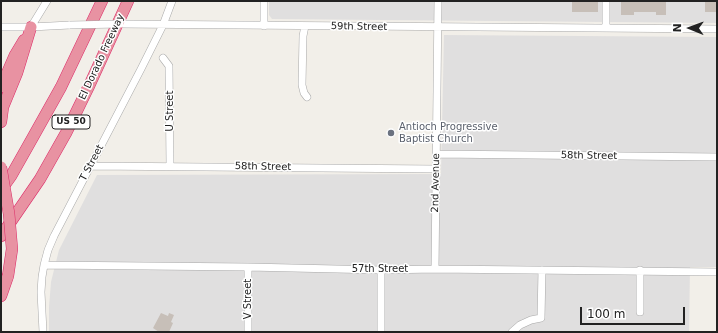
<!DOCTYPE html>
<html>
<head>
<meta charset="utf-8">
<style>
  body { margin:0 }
  #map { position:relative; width:718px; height:333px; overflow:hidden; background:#f2efe9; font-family:"DejaVu Sans",sans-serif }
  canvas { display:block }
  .frame { position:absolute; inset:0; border:2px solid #222; pointer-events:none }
  .north { position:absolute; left:670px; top:8px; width:40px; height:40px; -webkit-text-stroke:3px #fff; paint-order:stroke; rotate:271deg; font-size:11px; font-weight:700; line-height:16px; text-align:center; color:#222 }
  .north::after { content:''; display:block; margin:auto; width:14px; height:18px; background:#222; clip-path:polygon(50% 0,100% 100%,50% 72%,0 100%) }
  .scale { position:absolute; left:580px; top:307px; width:105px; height:18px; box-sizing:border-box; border:2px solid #222; border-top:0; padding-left:5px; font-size:12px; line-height:14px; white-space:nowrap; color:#222; -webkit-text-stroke:3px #fff; paint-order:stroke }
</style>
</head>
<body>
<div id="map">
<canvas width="718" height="333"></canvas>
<div class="frame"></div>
<div class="north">N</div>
<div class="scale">100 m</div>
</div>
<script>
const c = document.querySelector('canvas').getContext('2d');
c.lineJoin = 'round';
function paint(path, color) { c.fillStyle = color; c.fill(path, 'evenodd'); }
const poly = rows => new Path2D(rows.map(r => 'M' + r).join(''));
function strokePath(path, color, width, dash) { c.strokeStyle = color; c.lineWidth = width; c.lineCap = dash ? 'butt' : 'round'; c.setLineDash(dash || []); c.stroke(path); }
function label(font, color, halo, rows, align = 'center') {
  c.font = font + ' "DejaVu Sans",sans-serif'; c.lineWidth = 3; c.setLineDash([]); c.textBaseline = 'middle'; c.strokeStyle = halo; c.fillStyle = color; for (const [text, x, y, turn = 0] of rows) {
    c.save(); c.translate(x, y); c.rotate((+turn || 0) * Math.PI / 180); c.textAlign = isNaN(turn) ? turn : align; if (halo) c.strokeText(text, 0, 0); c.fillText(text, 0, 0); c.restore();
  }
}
paint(poly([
  [269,1,717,1,717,23,272,19,269,15],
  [444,35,717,37,717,267,690,267,689,332,49,332,49,307,51,282,59,250,97,175,441,174]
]), '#e0dfdf');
paint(poly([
  [572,1,598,1,598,12,572,12],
  [621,1,632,1,632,2,666,1,666,15,656,15,656,12,634,12,634,15,621,15],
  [705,1,717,1,717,12,705,12],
  [161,313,168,316,169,313,174,315,171,322,173,323,169,332,159,332,153,328]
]), '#c7bfb8');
const minor = poly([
  [120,24,717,29],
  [264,26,264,1],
  [305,26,303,36,302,85,304,93,307,97],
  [1,27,31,27,70,25],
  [31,27,47,1],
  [606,28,606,1],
  [163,58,169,66,170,166],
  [436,154,717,157],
  [91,166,436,169],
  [44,265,248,267,381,270,435,269,717,272],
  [248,267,248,332],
  [435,269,438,1],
  [640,312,640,270],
  [43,332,41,292,42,277,44,265,48,250,54,236,141,69,163,25,172,1],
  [381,332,381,270],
  [512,332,520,325,531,320,541,318,542,270]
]);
const highway = poly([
  [1,87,15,55,24,40],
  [1,122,3,107,17,73,31,27],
  [1,190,11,176,33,137,61,87,102,1],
  [1,236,40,179,66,133,89,86,128,1],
  [1,296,8,276]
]);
strokePath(minor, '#a9a9a9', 8);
strokePath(highway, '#dc2a67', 12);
strokePath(minor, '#fff', 7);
strokePath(highway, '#e892a2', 11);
const minorBridge = poly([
  [70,25,120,24]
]);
const highwayBridge = poly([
  [1,167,9,214,12,249,8,276]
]);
strokePath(minorBridge, '#a9a9a9', 8, []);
strokePath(highwayBridge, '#dc2a67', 12, []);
strokePath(minorBridge, '#fff', 7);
strokePath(highwayBridge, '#e892a2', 11);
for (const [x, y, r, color] of [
  [391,133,4,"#6b7280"]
]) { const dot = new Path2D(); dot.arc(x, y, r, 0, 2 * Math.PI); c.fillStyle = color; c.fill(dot); strokePath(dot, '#fff', 1.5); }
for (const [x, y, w] of [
  [71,122,38]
]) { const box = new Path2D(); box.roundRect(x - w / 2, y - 7, w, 14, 3); c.fillStyle = '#fff'; c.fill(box); strokePath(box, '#222', 1); }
label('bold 9px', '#222', null, [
  ["US 50",71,122]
]);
label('10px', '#222', '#fff', [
  ["59th Street",359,27,1],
  ["El Dorado Freeway",102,57,-65],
  ["U Street",170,111,-90],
  ["58th Street",589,156,1],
  ["T Street",92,163,-62],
  ["58th Street",263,167,1],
  ["2nd Avenue",436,183,-89],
  ["57th Street",380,269],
  ["V Street",248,299,-90]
]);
label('10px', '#5b616d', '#fff', [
  ["Antioch Progressive",399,127],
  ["Baptist Church",399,139]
], 'left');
</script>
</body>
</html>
